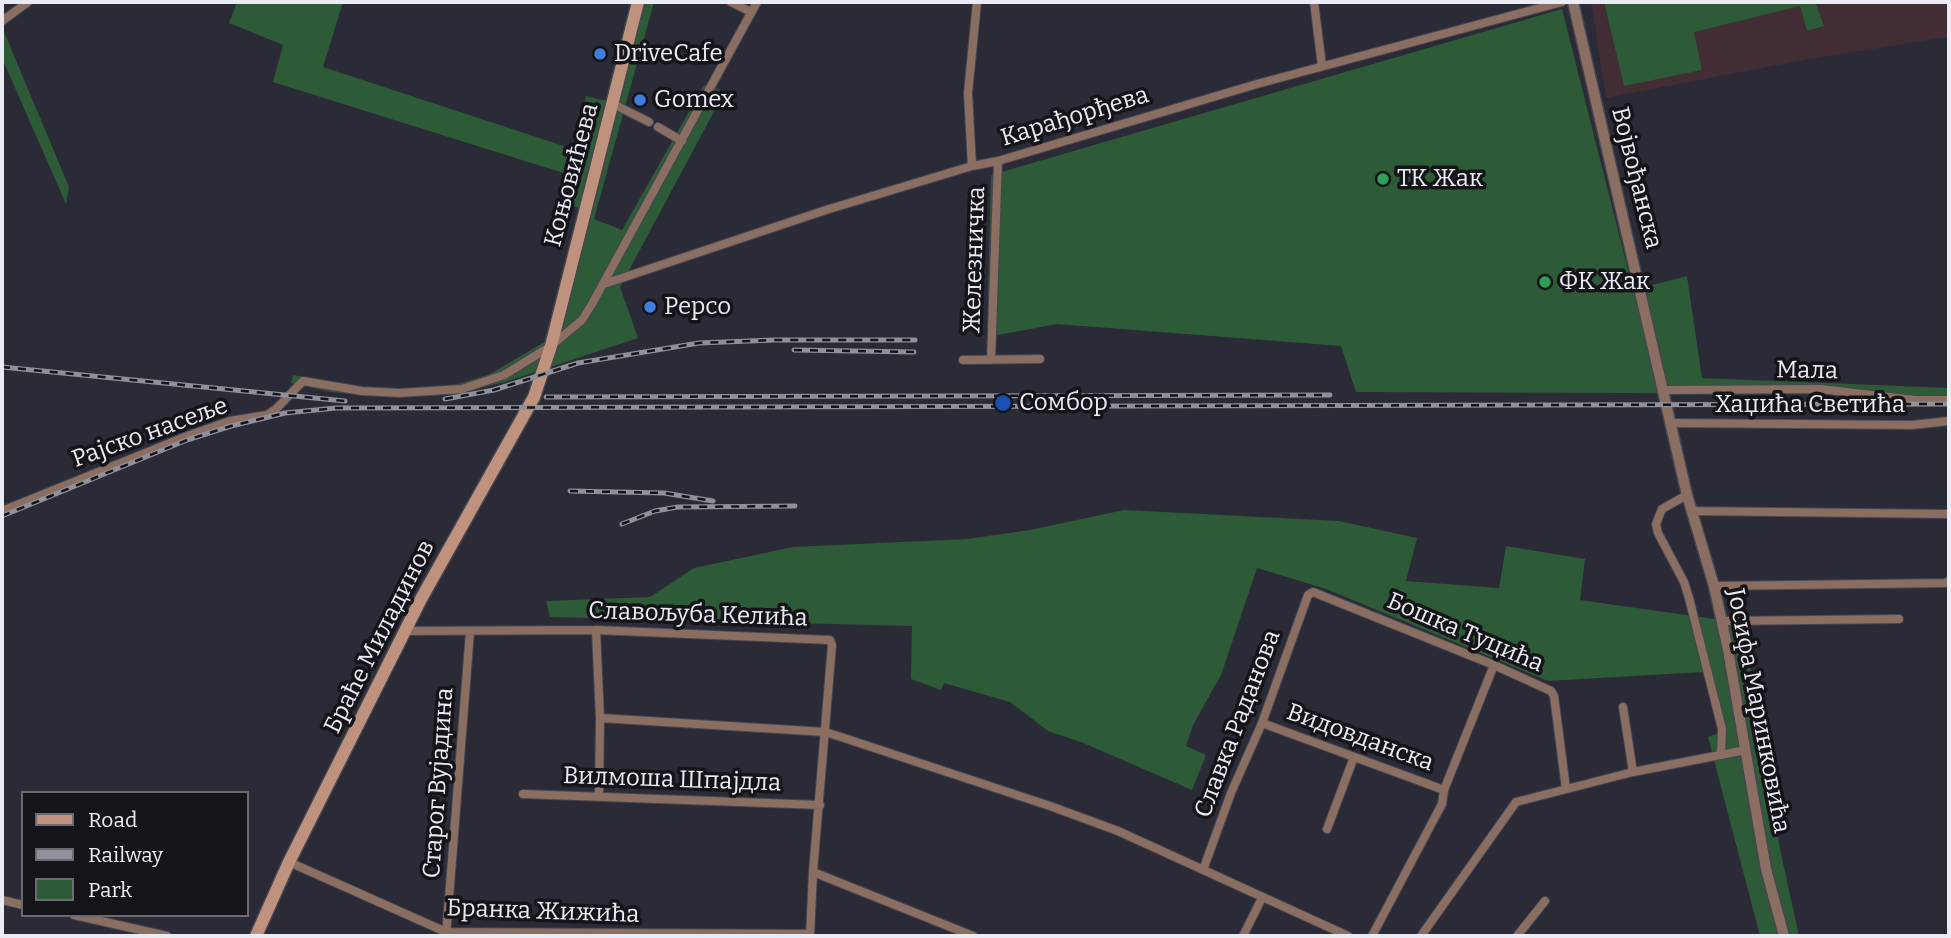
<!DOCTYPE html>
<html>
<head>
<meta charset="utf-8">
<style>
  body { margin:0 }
  #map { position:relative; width:1951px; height:938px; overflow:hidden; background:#2b2b37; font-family:Bitter,serif }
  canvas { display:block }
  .frame { position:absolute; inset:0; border:4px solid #ebebf3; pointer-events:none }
  .legend { position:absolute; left:21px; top:791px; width:228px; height:126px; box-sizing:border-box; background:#141419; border:2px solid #6a6a70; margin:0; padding:9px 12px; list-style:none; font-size:21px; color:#ebebf3 }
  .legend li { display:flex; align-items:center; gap:14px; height:35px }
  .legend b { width:35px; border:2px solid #6a6a70 }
</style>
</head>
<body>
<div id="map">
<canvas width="1951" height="938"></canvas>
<div class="frame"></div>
<ul class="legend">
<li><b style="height:9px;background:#bf927e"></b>Road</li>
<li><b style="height:9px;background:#90909a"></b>Railway</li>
<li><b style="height:19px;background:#2d5a37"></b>Park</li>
</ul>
</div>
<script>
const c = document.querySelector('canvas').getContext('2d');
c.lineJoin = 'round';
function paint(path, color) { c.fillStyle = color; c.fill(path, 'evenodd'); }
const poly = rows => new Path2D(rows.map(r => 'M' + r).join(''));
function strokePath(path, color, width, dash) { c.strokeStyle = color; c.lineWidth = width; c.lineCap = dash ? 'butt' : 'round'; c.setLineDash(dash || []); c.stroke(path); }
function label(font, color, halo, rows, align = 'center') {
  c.font = font + ' Bitter,serif'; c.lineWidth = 7; c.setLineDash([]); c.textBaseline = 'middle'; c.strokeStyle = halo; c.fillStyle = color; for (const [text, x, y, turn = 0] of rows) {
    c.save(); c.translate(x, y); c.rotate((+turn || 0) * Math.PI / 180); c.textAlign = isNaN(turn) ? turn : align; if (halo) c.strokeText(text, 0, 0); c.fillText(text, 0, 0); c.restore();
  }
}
paint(poly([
  [1591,2,1949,2,1949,37,1809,59,1606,98]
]), '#412d33');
paint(poly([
  [237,2,343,2,323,67,582,152,593,112,583,110,586,96,610,102,634,2,654,2,594,219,622,230,704,85,725,91,620,287,638,338,505,382,457,393,432,396,362,395,331,392,291,383,293,375,350,385,383,389,448,387,490,374,548,340,580,208,568,205,576,177,273,82,283,45,229,23],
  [1604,2,1815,2,1824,26,1807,31,1800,6,1694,32,1702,70,1624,86],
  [1562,9,1633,290,1687,276,1702,378,1949,388,1949,400,1883,394,1356,392,1341,346,1057,324,987,337,991,175],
  [2,27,69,187,66,204,2,58],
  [1124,510,1339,521,1417,538,1406,581,1499,588,1506,546,1585,559,1580,600,1743,623,1780,849,1799,936,1760,936,1708,737,1719,733,1703,672,1548,681,1326,589,1257,568,1221,675,1193,725,1186,746,1206,755,1192,790,1081,742,1048,731,1010,702,944,683,941,690,911,679,912,626,550,617,546,601,650,597,694,568,793,547,967,539,1030,530]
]), '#2d5a37');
const minor = poly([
  [731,2,751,12],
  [1314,2,1322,66],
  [2,21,28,2],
  [613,104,649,122],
  [658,127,682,141],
  [972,166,968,93,977,2],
  [604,284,826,210,972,166,998,161,1257,84,1562,2],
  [963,360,1040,359],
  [991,360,998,161],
  [1663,390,1820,389,1915,400,1949,400],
  [1671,423,1912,425,1949,421],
  [1687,495,1662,509,1656,524,1658,533,1684,582,1689,598,1722,729,1721,754],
  [2,511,190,435,230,421,267,415,276,409,303,381,362,391,399,393,462,389,504,375,551,346,582,320,592,304,757,2],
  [1691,511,1949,514],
  [1714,586,1945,583,1949,581],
  [1722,621,1899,619],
  [596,630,600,718,599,796],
  [404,631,596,630,830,640,832,645,813,872,810,936],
  [1623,707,1633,772],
  [600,718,825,732,841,737,1050,806,1118,831,1348,936],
  [1262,723,1444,790],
  [523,794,820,805],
  [1327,829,1354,757],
  [289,862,446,932,810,934],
  [1203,870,1231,793,1262,723,1308,595,1313,592,1494,665,1551,691,1554,696,1566,789],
  [813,872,973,936],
  [2,900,23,905],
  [74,915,167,936],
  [446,936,470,632],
  [1243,936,1262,898],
  [1372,936,1442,804,1444,790,1494,665],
  [1421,936,1516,802,1633,772,1746,750],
  [1517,936,1545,901]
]);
const tertiary = poly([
  [1573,2,1687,495,1714,586,1728,650,1766,869,1784,936]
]);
const secondary = poly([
  [256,936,289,862,421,599,534,397,551,346,638,2]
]);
strokePath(minor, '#464651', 10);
strokePath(tertiary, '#464651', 13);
strokePath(secondary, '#464651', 15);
strokePath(minor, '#8a6e61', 8);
strokePath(tertiary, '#8a6e61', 10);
strokePath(secondary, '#bf927e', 12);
const rail = poly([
  [794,350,914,352],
  [2,367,345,401],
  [546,397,1330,395],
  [445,399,494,390,578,363,699,343,774,340,915,340],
  [570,491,664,493,713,501],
  [2,516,187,440,231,426,285,413,336,408,1949,404],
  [622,524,655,511,678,507,795,506]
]);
strokePath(rail, '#90909a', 5);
strokePath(rail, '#141419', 2.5, [8]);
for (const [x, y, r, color] of [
  [600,54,7,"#3f7fe0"],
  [640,100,7,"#3f7fe0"],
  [1383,179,7,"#2e9e5b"],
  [1545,282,7,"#2e9e5b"],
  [650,307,7,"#3f7fe0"],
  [1003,403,9,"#1a4fb4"]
]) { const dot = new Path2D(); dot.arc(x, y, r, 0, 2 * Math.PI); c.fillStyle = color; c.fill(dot); strokePath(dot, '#141419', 2.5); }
label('24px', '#ebebf3', '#141419', [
  ["DriveCafe",614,54],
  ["Gomex",654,100],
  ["ТК Жак",1397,179],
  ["ФК Жак",1559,282],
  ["Pepco",664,307],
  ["Сомбор",1019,403]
], 'left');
label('24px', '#ebebf3', '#141419', [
  ["Карађорђева",1075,117,-17],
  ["Коњовићева",572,175,-75],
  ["Војвођанска",1636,178,76],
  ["Железничка",975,260,-88],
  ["Мала",1807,371,1],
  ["Хаџића Светића",1810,405],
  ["Рајско насеље",150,433,-20],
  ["Славољуба Келића",698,615,2],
  ["Бошка Туцића",1465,633,23],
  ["Браће Миладинов",380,637,-63],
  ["Јосифа Маринковића",1758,711,79],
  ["Славка Раданова",1238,724,-69],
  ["Видовданска",1360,738,20],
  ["Вилмоша Шпајдла",672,780,2],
  ["Старог Вујадина",439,783,-86],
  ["Бранка Жижића",543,912,2]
]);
</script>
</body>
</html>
